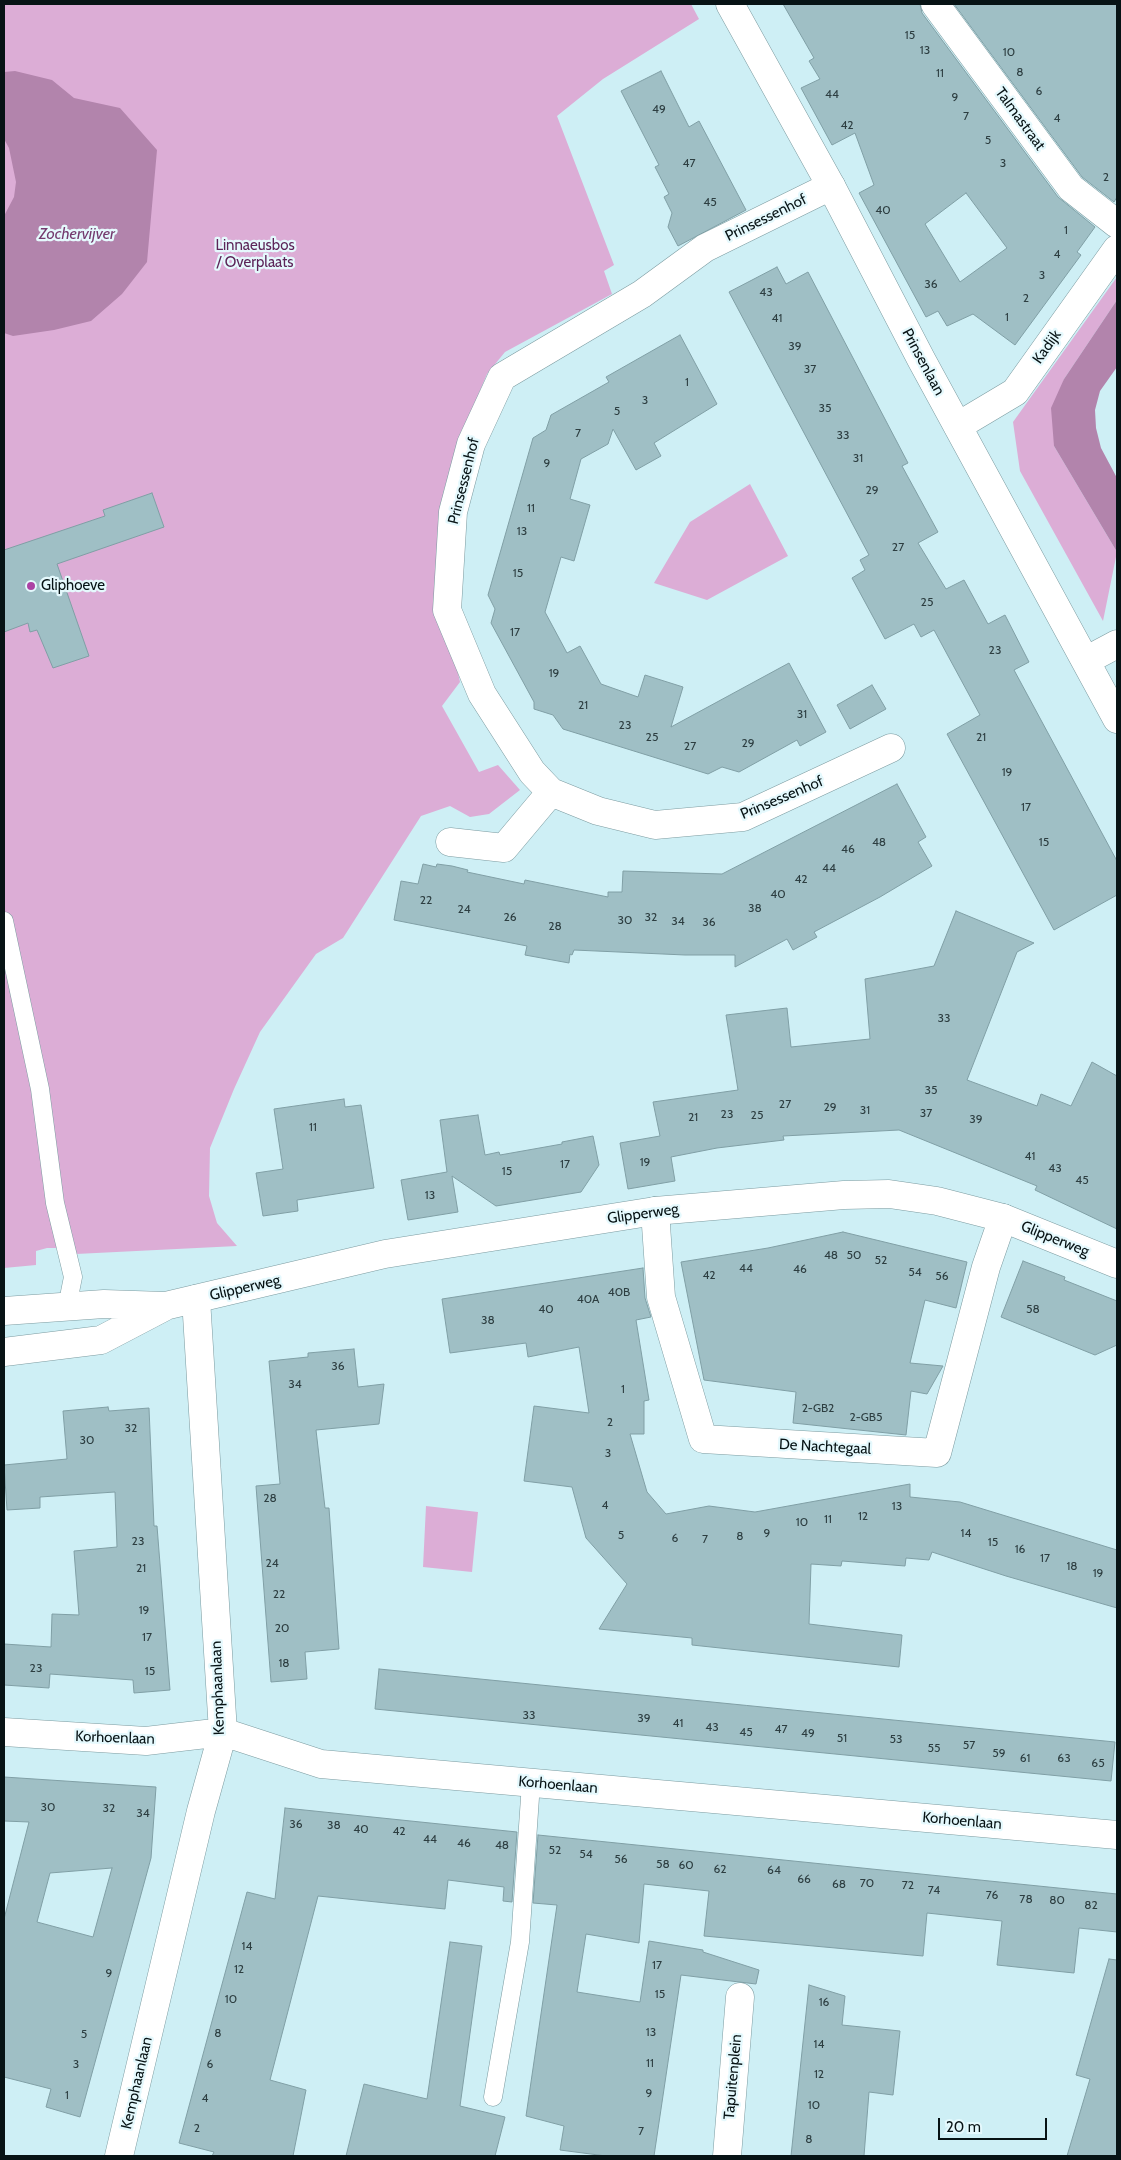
<!DOCTYPE html>
<html>
<head>
<meta charset="utf-8">
<style>
  body { margin:0 }
  #map { position:relative; width:1121px; height:2160px; overflow:hidden; background:#ceeff5; font-family:Cabin,sans-serif }
  canvas { display:block }
  .frame { position:absolute; inset:0; border:5px solid #071315; pointer-events:none }
  .scale { position:absolute; left:938px; top:2118px; width:109px; height:22px; box-sizing:border-box; border:2px solid #071315; border-top:0; padding-left:6px; font-size:15px; line-height:18px; white-space:nowrap; color:#071315; -webkit-text-stroke:4px #e5f9fd; paint-order:stroke }
</style>
</head>
<body>
<div id="map">
<canvas width="1121" height="2160"></canvas>
<div class="frame"></div>
<div class="scale">20 m</div>
</div>
<script>
const c = document.querySelector('canvas').getContext('2d');
c.lineJoin = 'round';
function paint(path, color) { c.fillStyle = color; c.fill(path, 'evenodd'); }
const poly = rows => new Path2D(rows.map(r => 'M' + r).join(''));
function strokePath(path, color, width, dash) { c.strokeStyle = color; c.lineWidth = width; c.lineCap = dash ? 'butt' : 'round'; c.setLineDash(dash || []); c.stroke(path); }
function label(font, color, halo, rows, align = 'center') {
  c.font = font + ' Cabin,sans-serif'; c.lineWidth = 4.5; c.setLineDash([]); c.textBaseline = 'middle'; c.strokeStyle = halo; c.fillStyle = color; for (const [text, x, y, turn = 0] of rows) {
    c.save(); c.translate(x, y); c.rotate((+turn || 0) * Math.PI / 180); c.textAlign = isNaN(turn) ? turn : align; if (halo) c.strokeText(text, 0, 0); c.fillText(text, 0, 0); c.restore();
  }
}
paint(poly([
  [4,4,691,4,699,19,603,79,557,116,614,265,604,271,612,294,505,352,487,374,462,434,444,490,438,527,451,640,460,682,442,706,479,772,498,765,520,790,489,814,470,817,450,806,421,816,343,938,316,954,260,1032,234,1089,210,1148,209,1196,217,1223,237,1246,76,1254,74,1248,47,1248,36,1251,36,1265,4,1268],
  [1117,277,1117,300,1064,379,1054,446,1117,552,1103,621,1020,471,1013,422],
  [750,484,788,556,707,600,654,583,690,522],
  [426,1506,478,1512,472,1572,423,1567]
]), '#dcadd6');
paint(poly([
  [15,71,52,80,74,98,120,108,157,150,147,262,122,294,91,321,54,330,13,336,4,333,4,216,14,197,16,182,9,148,4,139,4,72],
  [1117,300,1117,367,1100,391,1095,410,1096,428,1101,448,1117,478,1117,552,1054,446,1051,408,1064,379]
]), '#b284ac');
const building = poly([
  [783,4,920,4,922,13,1058,197,1095,227,1077,252,1081,255,1015,345,973,314,947,326,938,311,926,317,859,193,874,185,855,133,832,145,801,88,820,79,809,61,814,58,783,4],
  [966,193,1007,248,960,282,925,224,966,193],
  [954,4,1117,4,1117,197,1114,202,1082,177,954,4],
  [661,71,689,127,699,121,746,210,678,246,668,227,672,213,664,197,669,194,655,167,659,165,621,91,661,71],
  [777,267,786,284,808,272,875,400,908,463,902,466,938,532,918,543,946,589,964,580,988,624,1005,615,1029,662,1014,670,1117,861,1117,895,1054,930,947,734,980,715,934,630,921,637,914,624,885,639,852,578,865,570,860,560,869,555,729,292,777,267],
  [680,335,717,404,654,443,661,456,636,470,613,429,608,444,581,459,570,499,590,505,574,561,561,557,545,612,567,653,580,646,601,684,638,697,645,675,683,687,671,727,789,663,826,732,800,746,797,740,739,772,722,767,708,774,563,729,553,715,534,709,534,702,491,623,495,609,488,595,533,438,546,430,551,415,609,382,606,377,680,335],
  [152,493,164,527,57,564,89,656,53,668,37,630,30,632,28,623,4,632,4,550,105,516,103,510,152,493],
  [872,685,886,709,850,729,837,705,872,685],
  [897,784,926,837,918,842,932,866,880,897,814,932,817,937,793,950,787,939,735,967,735,955,685,955,574,950,572,955,570,954,569,963,525,955,527,946,394,920,401,881,418,884,423,864,436,867,437,864,452,866,468,870,467,872,524,884,525,880,608,897,608,892,622,892,623,871,722,874,897,784],
  [956,911,1034,943,1017,952,967,1080,1037,1106,1041,1094,1071,1106,1092,1062,1117,1076,1117,1229,1035,1190,1037,1186,899,1130,783,1136,784,1140,717,1148,671,1157,675,1181,628,1189,620,1143,660,1136,653,1102,738,1090,726,1015,787,1008,791,1047,870,1039,865,979,934,966,956,911],
  [344,1099,345,1107,361,1105,374,1188,297,1200,298,1211,263,1216,256,1173,283,1169,274,1109,344,1099],
  [478,1115,485,1155,499,1152,500,1155,562,1144,562,1142,593,1136,599,1165,581,1192,496,1206,452,1176,458,1212,408,1220,401,1180,447,1172,440,1120,478,1115],
  [843,1232,967,1262,956,1308,925,1300,910,1363,943,1366,927,1394,911,1391,906,1435,793,1423,796,1392,704,1380,681,1262,768,1248,843,1232],
  [1023,1261,1065,1277,1064,1280,1117,1301,1117,1345,1095,1355,1001,1317,1023,1261],
  [643,1268,645,1298,651,1317,636,1320,649,1400,644,1401,644,1434,630,1434,647,1492,666,1514,709,1506,755,1512,910,1484,910,1497,960,1502,1117,1550,1117,1608,1006,1576,932,1552,929,1560,906,1558,905,1566,842,1561,841,1566,811,1564,809,1624,902,1635,899,1667,692,1645,692,1638,599,1629,627,1584,586,1538,572,1487,524,1481,534,1406,589,1413,579,1347,528,1357,526,1343,450,1353,442,1299,643,1268],
  [354,1349,358,1387,384,1384,379,1424,316,1430,325,1508,329,1508,339,1649,305,1652,307,1679,271,1682,256,1486,280,1484,269,1361,308,1357,308,1353,354,1349],
  [108,1407,109,1411,149,1408,154,1526,157,1526,170,1690,134,1693,133,1680,50,1674,49,1688,4,1685,4,1644,51,1647,52,1614,79,1615,74,1551,117,1547,115,1492,40,1497,40,1508,7,1510,4,1465,67,1459,63,1411,108,1407],
  [379,1669,1115,1742,1111,1781,375,1709,379,1669],
  [4,1777,156,1787,151,1858,80,2117,46,2107,51,2089,4,2077,4,1919,29,1822,4,1821,4,1777],
  [112,1868,93,1937,37,1922,50,1873,112,1868],
  [285,1808,517,1832,512,1902,503,1901,504,1887,448,1880,445,1909,318,1896,270,2080,306,2090,293,2156,212,2156,214,2152,179,2143,247,1892,275,1899,285,1808],
  [538,1835,1117,1894,1117,1932,1079,1928,1074,1973,997,1965,1002,1921,927,1913,923,1956,704,1936,709,1891,644,1884,639,1943,586,1934,577,1992,640,2002,649,1941,703,1950,703,1952,759,1970,756,1984,681,1975,654,2156,606,2156,560,2150,564,2126,526,2116,557,1905,533,1903,538,1835],
  [450,1942,482,1946,460,2106,505,2117,495,2156,346,2156,364,2084,427,2099,450,1942],
  [1109,1959,1117,1960,1117,2156,1067,2156,1090,2079,1076,2075,1109,1959],
  [809,1985,845,1996,842,2025,900,2031,893,2095,869,2092,864,2156,791,2156,809,1985]
]);
paint(building, '#9fbfc5');
strokePath(building, '#809fa5', 1);
const service = poly([
  [4,921,40,1089,55,1203,73,1277,67,1307],
  [493,2097,520,1942,531,1783]
]);
const minor = poly([
  [935,4,1071,188,1117,224],
  [831,186,705,248,642,294,502,377,471,444,453,512,447,610,482,694,532,772,551,792,598,811,655,825,743,817,891,748],
  [958,426,1015,392,1117,249],
  [1087,660,1117,644],
  [450,842,504,848,551,792],
  [655,1211,661,1297,703,1439,937,1453,986,1267,1003,1218],
  [4,1732,146,1741,223,1732,321,1764,1117,1835],
  [119,2156,201,1811,223,1732,196,1299],
  [727,2156,740,1997]
]);
const tertiary = poly([
  [730,4,831,186,921,359,1117,719],
  [4,1311,104,1304,165,1306,385,1254,655,1211,844,1195,889,1194,937,1201,1003,1218,1117,1264],
  [4,1352,101,1340,164,1307]
]);
strokePath(service, '#7c9ba0', 19);
strokePath(minor, '#7c9ba0', 29);
strokePath(tertiary, '#7c9ba0', 29);
strokePath(service, '#fff', 18);
strokePath(minor, '#fff', 28);
strokePath(tertiary, '#fff', 28);
for (const [x, y, r, color] of [
  [31,586,5,"#ac42a4"]
]) { const dot = new Path2D(); dot.arc(x, y, r, 0, 2 * Math.PI); c.fillStyle = color; c.fill(dot); strokePath(dot, '#e5f9fd', 2); }
label('12px', '#2d3e41', null, [
  ["15",910,35],
  ["13",925,50],
  ["10",1009,52],
  ["8",1020,72],
  ["11",940,73],
  ["6",1039,91],
  ["44",832,94],
  ["9",955,97],
  ["49",659,109],
  ["7",966,116],
  ["4",1057,118],
  ["42",847,125],
  ["5",988,140],
  ["47",689,163],
  ["3",1003,163],
  ["2",1106,177],
  ["45",710,202],
  ["40",883,210],
  ["1",1066,230],
  ["4",1057,254],
  ["3",1042,275],
  ["36",931,284],
  ["43",766,292],
  ["2",1026,298],
  ["1",1007,317],
  ["41",777,318],
  ["39",795,346],
  ["37",810,369],
  ["1",687,382],
  ["3",645,400],
  ["35",825,408],
  ["5",617,411],
  ["7",578,433],
  ["33",843,435],
  ["31",858,458],
  ["9",547,463],
  ["29",872,490],
  ["11",531,508],
  ["13",522,531],
  ["27",898,547],
  ["15",518,573],
  ["25",927,602],
  ["17",515,632],
  ["23",995,650],
  ["19",554,673],
  ["21",583,705],
  ["31",802,714],
  ["23",625,725],
  ["25",652,737],
  ["21",981,737],
  ["29",748,743],
  ["27",690,746],
  ["19",1007,772],
  ["17",1026,807],
  ["48",879,842],
  ["15",1044,842],
  ["46",848,849],
  ["44",829,868],
  ["42",801,879],
  ["40",778,894],
  ["22",426,900],
  ["38",755,908],
  ["24",464,909],
  ["26",510,917],
  ["32",651,917],
  ["30",625,920],
  ["34",678,921],
  ["36",709,922],
  ["28",555,926],
  ["33",944,1018],
  ["35",931,1090],
  ["27",785,1104],
  ["29",830,1107],
  ["31",865,1110],
  ["37",926,1113],
  ["23",727,1114],
  ["25",757,1115],
  ["21",693,1117],
  ["39",976,1119],
  ["11",313,1127],
  ["41",1030,1156],
  ["19",645,1162],
  ["17",565,1164],
  ["43",1055,1168],
  ["15",507,1171],
  ["45",1082,1180],
  ["13",430,1195],
  ["48",831,1255],
  ["50",854,1255],
  ["52",881,1260],
  ["44",746,1268],
  ["46",800,1269],
  ["54",915,1272],
  ["42",709,1275],
  ["56",942,1276],
  ["40B",619,1292],
  ["40A",588,1299],
  ["40",546,1309],
  ["58",1033,1309],
  ["38",488,1320],
  ["36",338,1366],
  ["34",295,1384],
  ["1",623,1389],
  ["2-GB2",818,1408],
  ["2-GB5",866,1417],
  ["2",610,1422],
  ["32",131,1428],
  ["30",87,1440],
  ["3",608,1453],
  ["28",270,1498],
  ["4",605,1505],
  ["13",897,1506],
  ["12",863,1516],
  ["11",828,1519],
  ["10",802,1522],
  ["9",767,1533],
  ["14",966,1533],
  ["5",621,1535],
  ["8",740,1536],
  ["6",675,1538],
  ["7",705,1539],
  ["23",138,1541],
  ["15",993,1542],
  ["16",1020,1549],
  ["17",1045,1558],
  ["24",272,1563],
  ["18",1072,1566],
  ["21",141,1568],
  ["19",1098,1573],
  ["22",279,1594],
  ["19",144,1610],
  ["20",282,1628],
  ["17",147,1637],
  ["18",284,1663],
  ["23",36,1668],
  ["15",150,1671],
  ["33",529,1715],
  ["39",644,1718],
  ["41",678,1723],
  ["43",712,1727],
  ["47",781,1729],
  ["45",746,1732],
  ["49",808,1733],
  ["51",842,1738],
  ["53",896,1739],
  ["57",969,1745],
  ["55",934,1748],
  ["59",999,1753],
  ["61",1025,1758],
  ["63",1064,1758],
  ["65",1098,1763],
  ["30",48,1807],
  ["32",109,1808],
  ["34",143,1813],
  ["36",296,1824],
  ["38",334,1825],
  ["40",361,1829],
  ["42",399,1831],
  ["44",430,1839],
  ["46",464,1843],
  ["48",502,1845],
  ["52",555,1850],
  ["54",586,1854],
  ["56",621,1859],
  ["58",663,1864],
  ["60",686,1865],
  ["62",720,1869],
  ["64",774,1870],
  ["66",804,1879],
  ["70",867,1883],
  ["68",839,1884],
  ["72",908,1885],
  ["74",934,1890],
  ["76",992,1895],
  ["78",1026,1899],
  ["80",1057,1900],
  ["82",1091,1905],
  ["14",247,1946],
  ["17",657,1965],
  ["12",239,1969],
  ["9",109,1973],
  ["15",660,1994],
  ["10",231,1999],
  ["16",824,2002],
  ["13",651,2032],
  ["8",218,2033],
  ["5",84,2034],
  ["14",819,2044],
  ["11",650,2063],
  ["3",76,2064],
  ["6",210,2064],
  ["12",819,2074],
  ["9",649,2093],
  ["1",67,2095],
  ["4",205,2098],
  ["10",814,2105],
  ["2",197,2128],
  ["7",641,2131],
  ["8",809,2139]
]);
label('15px', '#071315', '#e5f9fd', [
  ["Talmastraat",1020,119,54],
  ["Prinsessenhof",766,218,-26],
  ["Kadijk",1047,347,-55],
  ["Prinsenlaan",923,362,62],
  ["Prinsessenhof",464,481,-76],
  ["Prinsessenhof",782,798,-23],
  ["Glipperweg",643,1214,-8],
  ["Glipperweg",1055,1239,22],
  ["Glipperweg",245,1288,-13],
  ["De Nachtegaal",825,1447,3],
  ["Kemphaanlaan",218,1688,-92],
  ["Korhoenlaan",115,1738,2],
  ["Korhoenlaan",558,1785,5],
  ["Korhoenlaan",962,1821,5],
  ["Tapuitenplein",733,2077,-85],
  ["Kemphaanlaan",137,2083,-77]
]);
label('15px', '#5d2559', '#e5f9fd', [
  ["Linnaeusbos",255,246],
  ["/ Overplaats",255,263]
]);
label('15px', '#071315', '#e5f9fd', [
  ["Gliphoeve",41,586]
], 'left');
label('italic 16px', '#743a6e', '#e5f9fd', [
  ["Zochervijver",77,234]
]);
</script>
</body>
</html>
